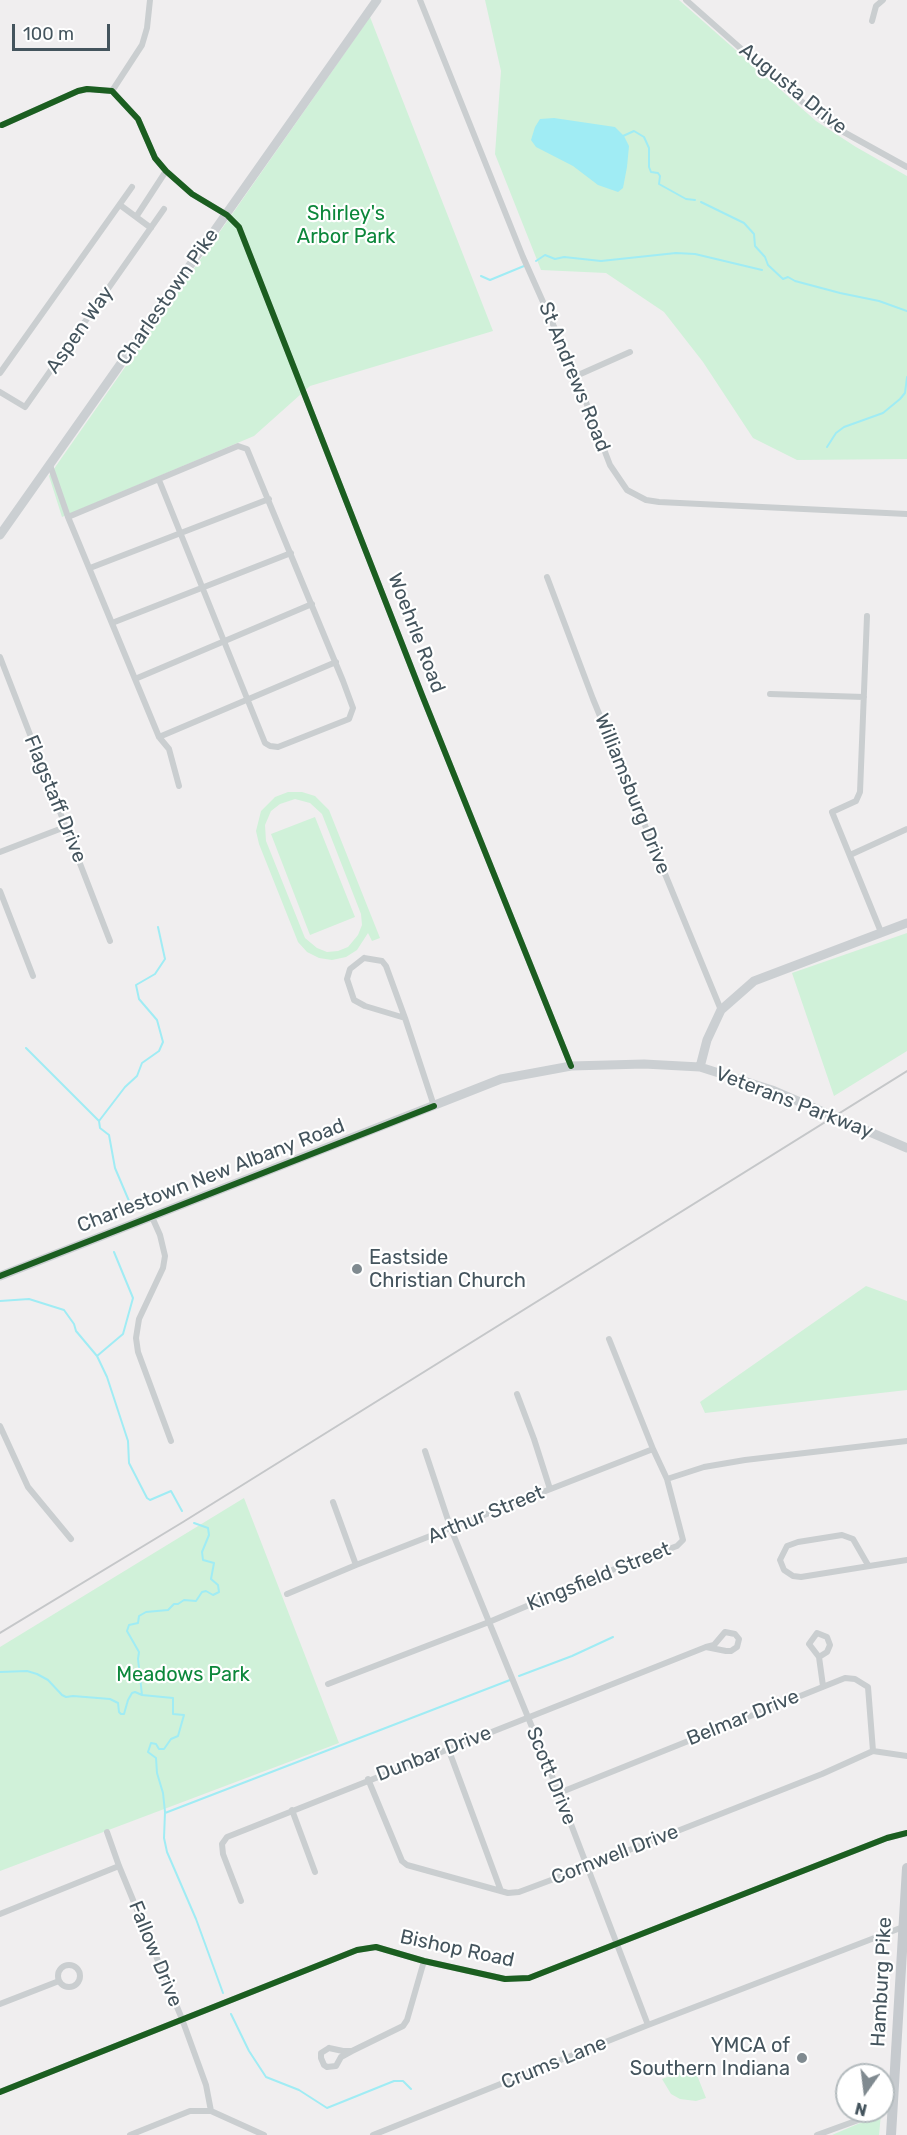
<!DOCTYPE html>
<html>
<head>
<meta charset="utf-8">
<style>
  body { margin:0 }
  #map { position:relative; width:907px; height:2135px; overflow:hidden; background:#f0eeef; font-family:Rubik,sans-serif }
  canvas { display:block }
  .north { position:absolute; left:835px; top:2063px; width:60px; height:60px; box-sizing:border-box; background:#fff; border:2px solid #b4bbbe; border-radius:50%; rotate:194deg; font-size:16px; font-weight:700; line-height:24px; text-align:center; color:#44545d }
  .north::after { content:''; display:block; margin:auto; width:21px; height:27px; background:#808a90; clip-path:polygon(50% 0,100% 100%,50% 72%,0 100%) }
  .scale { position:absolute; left:12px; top:24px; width:98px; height:27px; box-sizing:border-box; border:3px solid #44545d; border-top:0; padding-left:8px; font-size:18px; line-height:21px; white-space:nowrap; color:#44545d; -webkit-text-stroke:4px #fff; paint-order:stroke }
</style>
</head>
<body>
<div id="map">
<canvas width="907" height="2135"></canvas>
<div class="north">N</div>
<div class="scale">100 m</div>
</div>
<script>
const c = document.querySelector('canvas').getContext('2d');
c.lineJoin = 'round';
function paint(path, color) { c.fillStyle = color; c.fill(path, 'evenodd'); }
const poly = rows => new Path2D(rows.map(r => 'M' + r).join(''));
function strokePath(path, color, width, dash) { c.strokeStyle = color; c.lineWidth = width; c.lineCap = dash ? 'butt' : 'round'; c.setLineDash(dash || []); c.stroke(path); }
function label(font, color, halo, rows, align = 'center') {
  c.font = font + ' Rubik,sans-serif'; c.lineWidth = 4.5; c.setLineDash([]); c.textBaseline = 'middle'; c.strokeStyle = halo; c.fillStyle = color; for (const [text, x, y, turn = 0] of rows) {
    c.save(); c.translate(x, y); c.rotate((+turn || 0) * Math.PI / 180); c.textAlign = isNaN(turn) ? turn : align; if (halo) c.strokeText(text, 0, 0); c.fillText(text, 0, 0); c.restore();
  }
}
paint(poly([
  [485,0,679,0,816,121,856,147,907,176,907,459,797,460,753,438,703,362,664,312,606,273,541,270,495,154,501,71],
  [370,17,493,331,310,386,254,436,62,517,49,476],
  [288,792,302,792,315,796,329,810,380,938,372,941,368,933,357,950,346,957,332,960,319,958,307,952,298,942,259,844,256,831,261,811,275,797],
  [295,799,310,803,322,814,361,914,362,925,358,935,348,947,338,951,327,952,317,948,305,938,266,841,265,825,271,811,280,804],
  [315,817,355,917,310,935,271,834],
  [907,933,907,1051,834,1096,792,973],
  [866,1286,907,1301,907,1390,705,1413,700,1402],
  [244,1498,339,1743,0,1871,0,1647],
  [691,2068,695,2070,706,2098,696,2101,680,2099,671,2094,662,2079],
  [881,2114,879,2135,832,2135]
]), '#d0f1d9');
paint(poly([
  [554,118,615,127,624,136,629,146,627,167,623,188,618,192,598,185,573,166,536,147,531,140,535,127,540,119]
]), '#a0ecf4');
strokePath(poly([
  [623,136,634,131,644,137,649,148,649,167,651,172,658,173,660,176,659,184,686,199,695,200],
  [701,202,744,223,754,234,755,246,765,257,768,265,783,279,788,277,795,281,840,293,879,301,907,311],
  [536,261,545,255,555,259,564,257,601,261,676,253,695,254,762,270],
  [481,276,490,280,524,266],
  [827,447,836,433,844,427,883,413,900,399,905,393,907,377],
  [26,1048,99,1121,100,1128,109,1135,115,1168,132,1208],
  [99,1121,125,1087,137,1076,142,1063,159,1051,163,1042,157,1020,139,999,136,985,155,974,165,959,158,927],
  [0,1301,29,1299,64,1310,74,1324,76,1331,97,1356,107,1377,128,1441,129,1463,147,1498,150,1500,171,1491,182,1511],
  [97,1356,123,1334,133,1298,114,1252],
  [0,1672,27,1671,37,1674,48,1680,62,1695,66,1697,73,1696,110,1699,118,1703,119,1712,121,1714,124,1714,128,1700,132,1693,135,1692,142,1695,173,1698,173,1714,184,1715,178,1736,171,1739,164,1749,159,1749,156,1744,151,1743,148,1752,156,1758,157,1773,163,1793,165,1812,164,1838,167,1852,196,1919,223,1993],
  [519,1676,572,1656,613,1637],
  [142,1695,138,1659,139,1652,127,1631,129,1625,138,1623,139,1616,146,1612,168,1610,174,1604,178,1604,184,1600,196,1601,202,1592,206,1591,213,1595,219,1592,218,1585,211,1579,214,1563,203,1560,202,1552,209,1535,208,1528,194,1523],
  [165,1813,510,1680],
  [231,2014,249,2051,266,2077,299,2090,327,2108,394,2081,403,2081,411,2089]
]), '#a0ecf4', 2);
strokePath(poly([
  [420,0,523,257,576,376,610,465,627,490,646,500,659,502,907,514],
  [686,0,790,92,831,125,907,167],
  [872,21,876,6,883,0],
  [112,91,142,45,147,28,150,0],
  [2,125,78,91,87,89,112,91,138,119,155,158,166,171,192,194,227,215,239,227,422,695,571,1066],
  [120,205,151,228],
  [136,217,166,171],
  [0,373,132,187],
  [576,376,630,352],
  [0,392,25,407,164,209],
  [50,465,68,517,159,737,169,749,179,786],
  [68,517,238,446,247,449,343,681,353,708,349,719,278,747,270,746,265,743,159,480],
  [90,568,269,499],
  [547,577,593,699,721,1010],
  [867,616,860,792,856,801,832,812,881,932],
  [112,623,291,553],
  [0,657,110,941],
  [135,679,312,604],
  [770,694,864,697],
  [159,737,336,662],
  [0,852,65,827],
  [850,855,907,829],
  [0,891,33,976],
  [364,958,382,961,386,966,405,1018,365,1006,354,1000,347,979,350,969,364,958],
  [405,1018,434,1106],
  [152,1217,160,1235,165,1256,163,1268,139,1319,136,1338,138,1352,171,1441],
  [609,1339,653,1449],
  [517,1394,534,1439,550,1489],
  [0,1426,28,1487,71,1539],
  [425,1451,451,1529,559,1793,648,2025],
  [667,1479,704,1467,745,1460,907,1441],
  [333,1502,356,1565],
  [868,1565,853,1539,842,1535,798,1542,787,1546,780,1560,784,1570,793,1576,801,1577,907,1560],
  [287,1594,356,1565,653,1449,667,1479,683,1540,677,1546,612,1570,489,1622,328,1684],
  [819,1657,827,1652,830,1645,827,1637,817,1633,809,1644,819,1657,823,1686],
  [448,1748,501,1891],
  [368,1779,402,1861,407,1865,508,1893,519,1892,586,1867,822,1774,873,1751,907,1756],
  [559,1793,845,1678,855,1679,868,1687,873,1751],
  [292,1810,315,1872],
  [107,1832,119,1866,182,2019,206,2085,211,2111],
  [241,1901,223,1854,222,1844,227,1837,706,1647,714,1645,725,1632,735,1634,739,1639,737,1647,731,1651,726,1651,706,1647],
  [0,1914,119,1866],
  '58 1976a11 11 0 1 1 22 0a11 11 0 1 1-22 0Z',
  [0,2004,59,1981],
  [329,2048,343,2051,352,2051,341,2057,336,2066,327,2067,324,2065,321,2058,321,2053,329,2048],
  [352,2051,403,2026,407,2020,424,1961],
  [0,2092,357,1950,376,1947,424,1961,505,1979,529,1978,887,1838,907,1833],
  [130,2135,190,2111,211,2111,264,2135],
  [373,2135,648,2025,903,1927],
  [817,2135,883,2111]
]), '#caced0', 6);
strokePath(poly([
  [0,535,377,0],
  [700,1067,707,1040,721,1010,754,981,907,923],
  [0,1276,501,1079,571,1066,644,1064,700,1067,772,1090,907,1148]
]), '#cbcfd2', 9);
strokePath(poly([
  [891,2135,907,1868]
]), '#c6cace', 10);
strokePath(poly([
  [0,1633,183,1522,907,1071]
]), '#c5c7c9', 2);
strokePath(poly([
  [2,125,78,91,87,89,112,91,138,119,155,158,166,171,192,194,227,215,239,227,422,695,571,1066],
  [0,1276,434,1106],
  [0,2092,357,1950,376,1947,424,1961,505,1979,529,1978,887,1838,907,1833]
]), '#1b5e20', 6);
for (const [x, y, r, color] of [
  [357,1269,6,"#808a90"],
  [802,2058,6,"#808a90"]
]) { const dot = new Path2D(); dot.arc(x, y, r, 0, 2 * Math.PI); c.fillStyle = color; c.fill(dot); strokePath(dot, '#fff', 2); }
label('20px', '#44545d', '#fff', [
  ["Augusta Drive",793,89,39],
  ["Charlestown Pike",168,297,-55],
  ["Aspen Way",80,330,-55],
  ["St Andrews Road",574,377,68],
  ["Woehrle Road",416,633,69],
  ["Williamsburg Drive",632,794,68],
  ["Flagstaff Drive",55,799,68],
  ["Veterans Parkway",794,1103,21],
  ["Charlestown New Albany Road",211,1176,-21],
  ["Arthur Street",486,1515,-22],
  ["Kingsfield Street",599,1577,-22],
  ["Belmar Drive",743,1718,-22],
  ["Dunbar Drive",434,1754,-21],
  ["Scott Drive",551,1776,68],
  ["Cornwell Drive",615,1855,-21],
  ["Bishop Road",457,1949,12],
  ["Fallow Drive",155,1954,68],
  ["Hamburg Pike",882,1982,-87],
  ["Crums Lane",554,2063,-22]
]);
label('20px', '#0c873b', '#fff', [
  ["Shirley's",346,214],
  ["Arbor Park",346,237],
  ["Meadows Park",183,1675]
]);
label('20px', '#44545d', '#fff', [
  ["Eastside",369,1258],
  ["Christian Church",369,1281],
  ["YMCA of",790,2046,"right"],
  ["Southern Indiana",790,2069,"right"]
], 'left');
</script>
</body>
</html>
